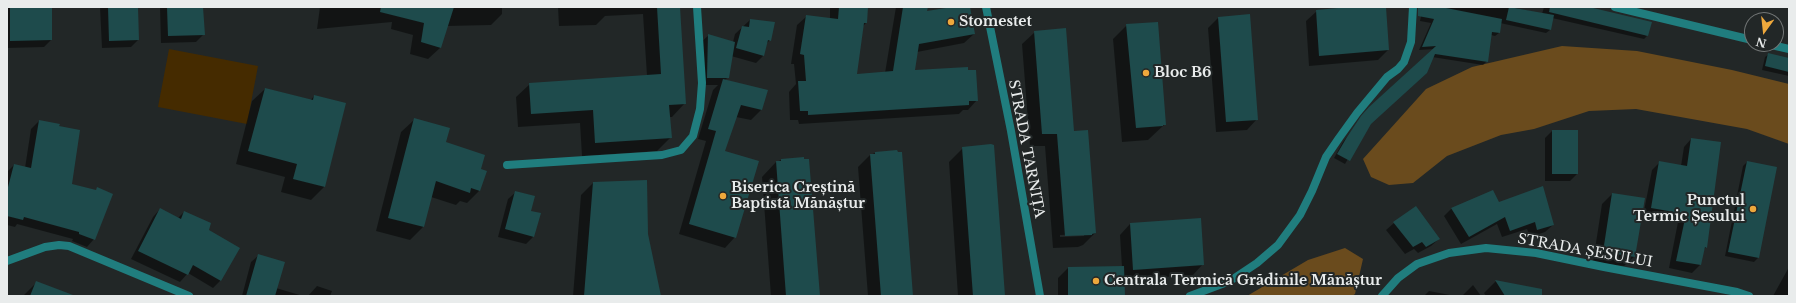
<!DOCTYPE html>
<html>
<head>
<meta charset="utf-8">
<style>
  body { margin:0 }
  #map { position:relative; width:1796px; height:303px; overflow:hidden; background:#222727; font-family:"Libre Baskerville",serif }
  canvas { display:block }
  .frame { position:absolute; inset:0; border:8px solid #e9ecec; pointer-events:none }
  .north { position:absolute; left:1744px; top:12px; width:40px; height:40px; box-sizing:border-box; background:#222727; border:1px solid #727676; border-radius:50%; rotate:195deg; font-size:11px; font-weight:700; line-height:16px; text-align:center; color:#e9ecec }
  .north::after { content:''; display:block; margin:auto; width:14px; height:18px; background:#eea83c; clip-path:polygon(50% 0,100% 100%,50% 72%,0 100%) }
</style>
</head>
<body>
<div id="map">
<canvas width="1796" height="303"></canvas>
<div class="frame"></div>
<div class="north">N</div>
</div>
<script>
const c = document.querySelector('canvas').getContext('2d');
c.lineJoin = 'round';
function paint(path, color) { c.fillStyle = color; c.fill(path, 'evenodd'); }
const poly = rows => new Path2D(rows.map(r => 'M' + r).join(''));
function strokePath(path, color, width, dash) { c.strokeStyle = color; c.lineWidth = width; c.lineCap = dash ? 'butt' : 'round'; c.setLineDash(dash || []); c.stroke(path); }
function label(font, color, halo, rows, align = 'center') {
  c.font = font + ' "Libre Baskerville",serif'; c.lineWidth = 4; c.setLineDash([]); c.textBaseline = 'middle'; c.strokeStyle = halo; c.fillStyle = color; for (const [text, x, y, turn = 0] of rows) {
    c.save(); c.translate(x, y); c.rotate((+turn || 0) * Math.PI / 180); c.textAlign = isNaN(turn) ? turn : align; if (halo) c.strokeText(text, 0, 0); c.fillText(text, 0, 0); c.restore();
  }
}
paint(poly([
  [169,49,258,66,247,124,158,107]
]), '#452b00');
paint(poly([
  [1562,46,1637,51,1732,70,1789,84,1789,144,1747,129,1636,109,1589,111,1534,129,1501,135,1447,156,1413,183,1389,185,1371,177,1363,159,1426,89,1472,67],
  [1345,248,1363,259,1355,294,1352,296,1247,296,1308,260]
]), '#6a4b1d');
paint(poly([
  [7,7,51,7,51,40,44,47,7,48],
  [100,7,137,7,138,40,131,47,102,48],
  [160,7,202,7,204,34,196,42,161,43],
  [320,7,502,7,502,14,491,25,447,26,440,48,428,59,410,54,413,35,391,29,392,22,317,29],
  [558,7,679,7,685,103,672,117,669,117,671,137,657,151,582,156,580,123,518,127,516,97,530,84,647,76,643,14,605,16,596,25,559,26],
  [830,7,867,7,866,23,863,26,856,75,885,73,896,7,927,7,926,12,958,7,969,7,974,34,964,43,917,52,914,71,977,100,968,110,963,110,959,114,799,124,798,120,790,120,789,92,796,84,794,64,791,64,797,25,807,16,830,19],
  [1362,7,1385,7,1388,50,1378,60,1309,66,1306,21,1317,11],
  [1421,7,1511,7,1542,14,1544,7,1585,7,1647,36,1644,39,1552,18,1550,30,1546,33,1500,23,1499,33,1495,36,1491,35,1487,61,1483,65,1432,57,1369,124,1345,164,1334,158,1343,142,1366,112,1435,49,1419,50,1431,23,1420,21,1423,7],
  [1218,18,1257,119,1247,130,1216,132,1208,28],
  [750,20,770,40,766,44,763,56,756,63,731,56,728,77,725,80,767,91,761,110,751,120,736,117,724,152,735,237,725,248,679,234,706,141,698,139,713,90,718,85,700,85,701,42,709,35,733,42,735,34],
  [1127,25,1165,124,1148,140,1122,142,1113,39],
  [1035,32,1073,132,1095,233,1083,245,1078,247,1053,248,1045,146,1030,146,1022,44],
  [1084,234,1084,236,1060,237,1060,235],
  [1769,54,1789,59,1789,76,1762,70,1765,57],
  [265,89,310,101,314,96,345,104,324,187,311,200,281,192,285,177,236,164,252,101],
  [414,120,479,169,479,191,467,203,460,201,456,205,431,197,423,227,410,240,376,231,401,132],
  [39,121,71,185,95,191,97,189,94,239,87,247,72,241,73,239,17,224,15,227,7,225,7,172,14,165,25,168,31,129],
  [1552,131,1577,131,1577,174,1570,181,1545,181,1545,138],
  [1691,139,1706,247,1703,251,1700,265,1692,273,1669,268,1678,222,1643,216,1652,170,1660,162,1681,166,1684,147],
  [963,148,1004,296,958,296,949,162],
  [897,152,912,296,868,296,858,167,870,155,875,153],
  [781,160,819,296,771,296,762,177,776,162],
  [1747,162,1776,168,1758,258,1754,262,1725,256,1743,166],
  [593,183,647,234,660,296,573,296,581,195],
  [516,192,530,211,533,237,526,244,498,237,508,199],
  [1612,194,1635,256,1624,266,1593,262,1602,204],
  [1498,204,1553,225,1545,232,1530,237,1527,229,1502,237,1497,224,1461,244,1444,216,1452,208],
  [160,209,178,218,184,212,207,230,239,249,220,281,213,288,188,273,180,282,131,259,153,217],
  [1394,223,1439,239,1431,246,1418,253,1414,249,1405,254,1386,230],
  [1130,224,1203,264,1193,275,1124,280,1124,296,1058,296,1058,278,1068,268,1122,267,1120,235],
  [259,255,276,288,303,296,242,296,251,262],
  [1789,267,1789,296,1773,296],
  [1496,281,1518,285,1516,296,1486,296,1484,293],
  [37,282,71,296,23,296],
  [1473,285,1481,296,1462,296],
  [317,286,332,291,330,296,308,296],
  [1429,291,1455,296,1424,296]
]), '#0007');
paint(poly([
  [16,7,52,7,52,40,10,41,10,8],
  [108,7,138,7,139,40,109,41],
  [167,7,203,7,205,35,168,36],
  [381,7,454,7,441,48,421,42,424,23,380,12],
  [657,7,680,7,686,104,669,105,672,138,595,143,593,110,531,114,529,83,661,74],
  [839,7,868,7,867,23,864,23,857,74,893,71,903,7,928,7,927,11,952,7,970,7,975,34,919,44,915,70,968,67,968,70,976,70,978,101,969,101,969,105,857,112,808,115,808,111,800,111,798,81,806,81,804,55,800,54,806,15,838,19],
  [1349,7,1386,7,1389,50,1319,56,1316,10],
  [1418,7,1441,7,1502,19,1500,33,1492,32,1488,62,1435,54,1427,73,1371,124,1350,161,1337,154,1347,137,1361,116,1369,107,1436,46,1422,47,1434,19,1418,16],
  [1509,7,1554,15,1551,30,1506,20],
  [1550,7,1589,7,1652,22,1648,36,1549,12],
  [1250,14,1258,120,1226,122,1218,17],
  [750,19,775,22,771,41,768,40,764,56,736,48,742,26,749,27],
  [1158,22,1166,125,1163,125,1163,126,1136,128,1126,24],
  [1066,28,1074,131,1088,130,1096,233,1092,234,1092,235,1065,236,1057,134,1042,134,1034,31],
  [708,34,735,42,729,78,707,78],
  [1768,53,1789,58,1789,72,1765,66],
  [723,79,768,90,762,110,741,105,725,151,759,161,736,238,689,224,716,131,708,129],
  [265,88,313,100,314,95,346,103,325,187,293,179,297,164,248,151],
  [414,118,450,128,446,142,485,155,481,169,487,171,480,191,471,188,470,193,436,181,424,227,388,218],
  [39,120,60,124,59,126,80,130,72,184,96,190,97,187,113,194,95,240,79,234,79,232,24,217,23,220,7,216,7,191,14,164,31,168],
  [1552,130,1578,130,1578,174,1552,174],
  [1691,138,1721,142,1707,248,1705,247,1701,265,1676,261,1686,214,1651,208,1659,161,1687,166],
  [991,144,994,145,1005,296,973,296,962,147],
  [897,150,898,152,902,152,913,296,881,296,870,154,875,154,875,152],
  [804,157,804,159,809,159,820,296,786,296,776,161,781,161,781,159],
  [1747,161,1777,167,1759,258,1728,252],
  [647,180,648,234,661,296,584,296,593,182],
  [1543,186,1554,225,1537,230,1535,222,1510,231,1505,217,1469,237,1451,208,1493,190,1499,202],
  [515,191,535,196,531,211,541,213,534,237,505,229],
  [1612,193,1645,198,1635,257,1603,252],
  [1416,206,1440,239,1426,247,1422,242,1413,247,1393,222],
  [160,208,181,219,184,211,211,223,209,230,240,248,221,281,193,265,188,275,138,251],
  [1201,218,1204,265,1133,270,1130,223],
  [258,254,285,262,275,296,246,296],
  [1124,266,1125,296,1068,296,1068,267],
  [1495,280,1542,289,1542,296,1505,296],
  [36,281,73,295,73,296,30,296]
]), '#1e4b4c');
strokePath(poly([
  [986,7,1011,131,1040,296],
  [1615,7,1752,40],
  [1767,44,1789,49],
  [507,165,662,155,681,150,693,136,700,109,702,83,697,7],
  [7,261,45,247,59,245,69,246,189,296],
  [1190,296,1230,281,1257,263,1278,245,1300,215,1312,191,1326,157,1339,138,1357,113,1387,77,1398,69,1404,62,1411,42,1413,7],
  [1382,296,1398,278,1417,264,1449,253,1486,248,1536,253,1604,267,1737,292,1749,296]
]), '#207d7e', 8);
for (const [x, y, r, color] of [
  [951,22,4,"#eea83c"],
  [1146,73,4,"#eea83c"],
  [723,196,4,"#eea83c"],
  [1753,209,4,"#eea83c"],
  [1096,281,4,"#eea83c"]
]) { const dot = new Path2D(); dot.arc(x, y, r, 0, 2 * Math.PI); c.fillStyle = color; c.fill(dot); strokePath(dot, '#222727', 1.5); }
label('bold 14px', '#e9ecec', '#222727', [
  ["Stomestet",959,22],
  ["Bloc B6",1154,73],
  ["Biserica Creștină",731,188],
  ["Baptistă Mănăștur",731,204],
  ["Punctul",1745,201,"right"],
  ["Termic Șesului",1745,217,"right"],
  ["Centrala Termică Grădinile Mănăștur",1104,281]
], 'left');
label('14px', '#e9ecec', '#222727', [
  ["STRADA TARNIȚA",1026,149,79],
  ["STRADA ȘESULUI",1585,251,10]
]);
</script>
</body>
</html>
